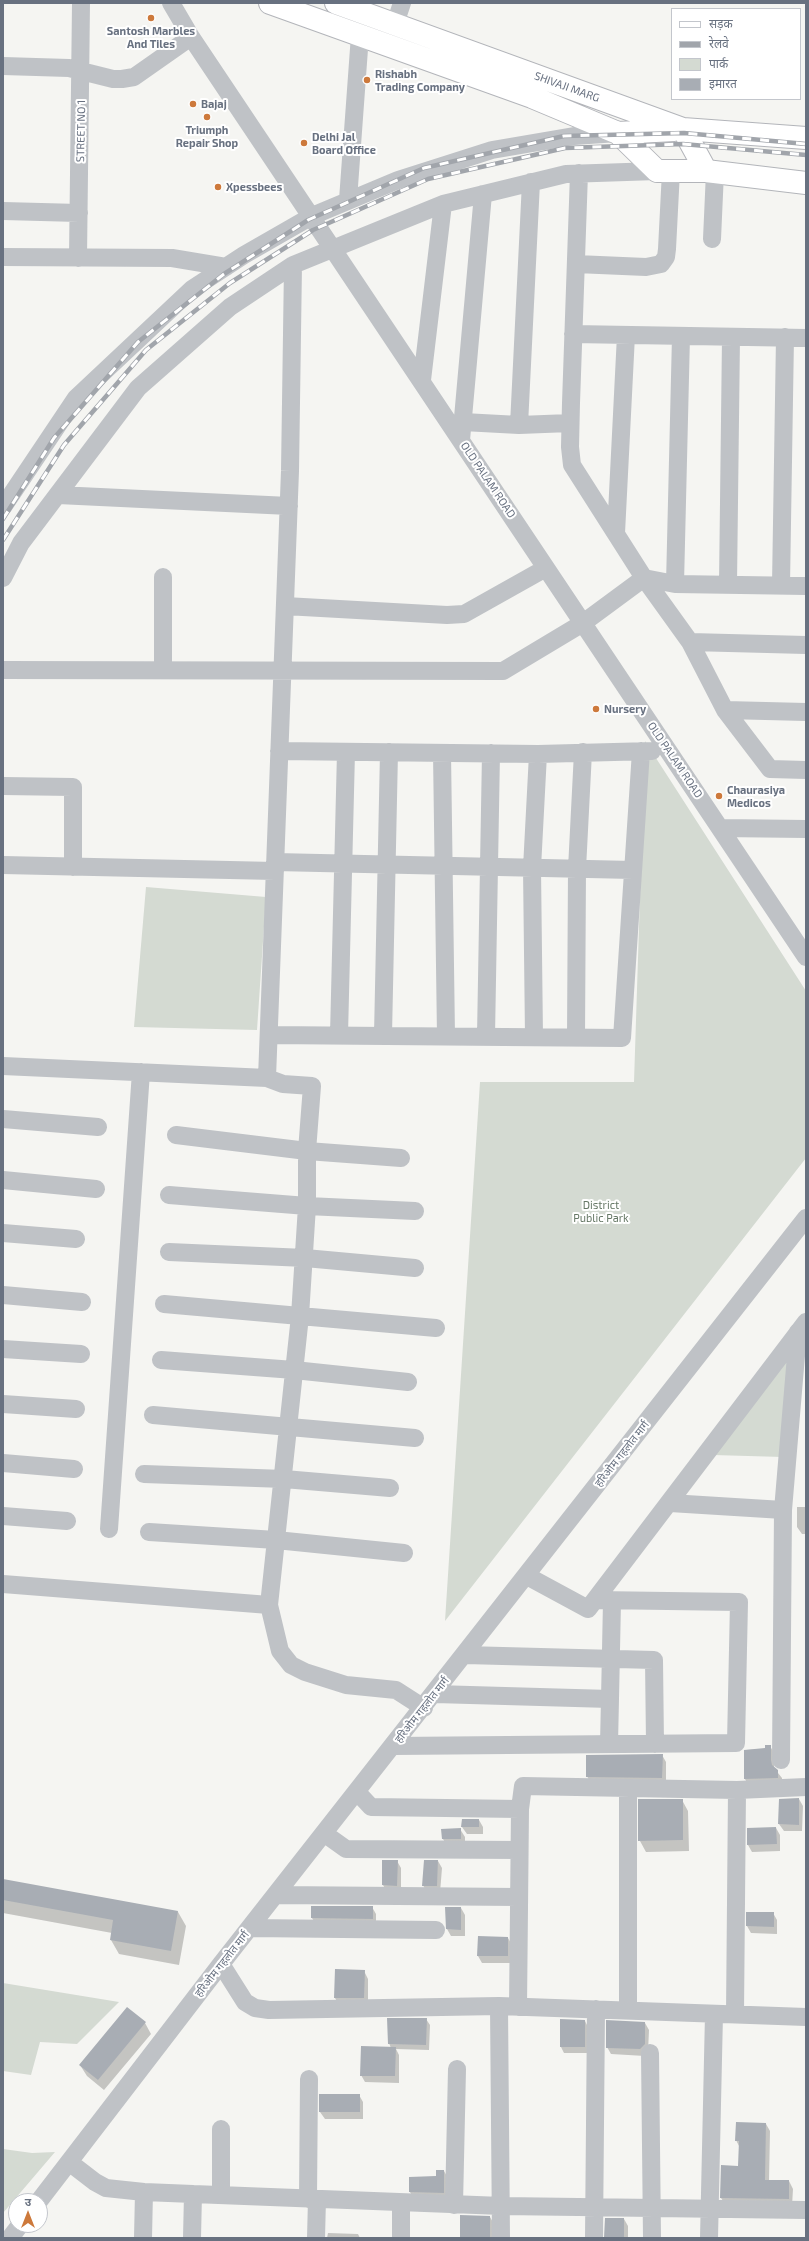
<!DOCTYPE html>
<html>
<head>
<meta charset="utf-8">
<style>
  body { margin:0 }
  #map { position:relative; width:809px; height:2241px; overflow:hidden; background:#f5f5f2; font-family:"Exo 2","Noto Sans Devanagari",sans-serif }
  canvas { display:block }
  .frame { position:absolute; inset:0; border:4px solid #687180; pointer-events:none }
  .legend { position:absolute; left:671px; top:8px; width:130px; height:92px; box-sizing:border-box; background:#fff; border:1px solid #c3c6cc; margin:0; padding:5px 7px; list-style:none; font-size:12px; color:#687180 }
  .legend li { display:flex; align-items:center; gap:8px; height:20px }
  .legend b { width:20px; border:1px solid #c3c6cc }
  .north { position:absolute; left:8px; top:2193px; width:40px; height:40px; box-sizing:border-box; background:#fff; border:1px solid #c3c6cc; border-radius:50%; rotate:0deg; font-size:11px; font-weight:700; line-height:16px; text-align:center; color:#687180 }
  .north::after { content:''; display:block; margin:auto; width:14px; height:18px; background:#cd793b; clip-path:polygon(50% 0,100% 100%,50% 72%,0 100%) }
</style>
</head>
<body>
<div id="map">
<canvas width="809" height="2241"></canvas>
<div class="frame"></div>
<ul class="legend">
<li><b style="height:5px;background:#fff"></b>सड़क</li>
<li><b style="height:5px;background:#a1a5ab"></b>रेलवे</li>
<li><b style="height:11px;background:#d4dad2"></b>पार्क</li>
<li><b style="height:11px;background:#a8adb4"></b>इमारत</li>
</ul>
<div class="north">उ</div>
</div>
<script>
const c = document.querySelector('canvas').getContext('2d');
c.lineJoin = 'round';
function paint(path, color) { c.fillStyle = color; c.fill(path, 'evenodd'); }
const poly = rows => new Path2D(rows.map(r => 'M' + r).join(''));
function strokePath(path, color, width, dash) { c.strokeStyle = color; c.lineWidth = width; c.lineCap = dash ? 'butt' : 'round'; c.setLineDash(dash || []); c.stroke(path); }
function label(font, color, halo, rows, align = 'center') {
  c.font = font + ' "Exo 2","Noto Sans Devanagari",sans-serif'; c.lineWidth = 4; c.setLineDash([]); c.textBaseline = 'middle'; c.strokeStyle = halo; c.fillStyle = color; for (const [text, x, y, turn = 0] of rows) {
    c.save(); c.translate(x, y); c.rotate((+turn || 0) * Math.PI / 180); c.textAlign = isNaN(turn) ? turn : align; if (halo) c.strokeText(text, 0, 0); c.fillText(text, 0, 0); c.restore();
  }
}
paint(poly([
  [645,741,806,991,806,1158,445,1621,480,1082,634,1082],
  [146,887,266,897,257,1030,134,1027],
  [793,1346,783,1457,713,1455],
  [3,1983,119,2002,77,2044,40,2042,31,2075,3,2071],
  [3,2149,32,2153,55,2152,3,2213]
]), '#d4dad2');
paint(poly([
  [797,1507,806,1507,806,1534,802,1534,797,1527],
  [770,1746,774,1753,774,1768,782,1778,782,1785,749,1786,745,1779,746,1750,766,1749],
  [662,1755,666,1762,666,1785,591,1784,587,1776],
  [799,1799,803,1806,802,1831,784,1831,779,1824],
  [682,1800,688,1811,689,1851,646,1852,640,1841],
  [479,1820,483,1827,483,1834,467,1834,462,1827],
  [776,1828,780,1835,780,1851,752,1852,748,1845],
  [460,1829,465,1837,465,1846,447,1846,443,1839],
  [383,1861,397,1861,401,1868,401,1892,387,1892,383,1885],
  [438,1861,442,1868,440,1893,427,1893,423,1885],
  [3,1880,178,1912,186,1926,179,1965,119,1954,111,1940,112,1933,3,1913],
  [372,1907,376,1914,376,1926,316,1925,312,1918],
  [461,1908,465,1915,465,1936,451,1936,447,1929],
  [747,1913,773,1913,777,1920,777,1934,751,1933,747,1926],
  [508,1938,512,1945,512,1963,482,1963,478,1956],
  [336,1970,364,1971,368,1979,368,2005,339,2005,335,1998],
  [128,2009,145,2023,151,2034,104,2090,87,2076,80,2065],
  [426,2019,430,2025,429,2050,396,2049,399,2055,399,2083,365,2082,361,2075,391,2048,389,2043],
  [585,2021,588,2027,588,2053,564,2053,561,2047],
  [645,2023,649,2030,648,2052,645,2056,611,2054,607,2047],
  [359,2095,363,2102,363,2119,325,2119,320,2112],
  [766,2124,770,2131,769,2181,789,2181,793,2189,792,2206,726,2205,721,2198,739,2167,739,2146,736,2140],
  [444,2171,448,2178,447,2200,414,2199,410,2192,437,2177],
  [490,2217,494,2224,494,2238,461,2238],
  [624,2219,628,2226,628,2238,605,2238],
  [328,2233,358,2234,360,2238,327,2238]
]), '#0003');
paint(poly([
  [765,1745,771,1745,771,1760,772,1765,778,1770,778,1778,744,1779,744,1750,765,1748],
  [663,1754,662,1778,586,1777,586,1755],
  [799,1798,799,1825,778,1824,779,1799],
  [638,1799,683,1799,683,1840,638,1841],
  [462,1819,479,1819,479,1827,461,1827],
  [776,1827,777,1844,747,1845,747,1828],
  [461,1828,461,1839,442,1839,441,1829],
  [382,1860,398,1860,397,1886,382,1885],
  [424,1860,438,1860,437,1886,422,1886],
  [3,1879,178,1911,171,1951,110,1940,113,1920,3,1900],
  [311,1906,373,1906,373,1919,311,1918],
  [445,1907,461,1907,461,1930,446,1929],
  [746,1912,774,1912,774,1927,746,1926],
  [478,1936,508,1937,508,1956,477,1956],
  [335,1969,365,1970,364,1998,334,1998],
  [127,2007,146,2022,98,2080,79,2065],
  [387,2018,427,2018,426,2045,388,2044],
  [560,2019,585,2020,585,2047,560,2047],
  [606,2020,645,2022,645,2044,640,2049,606,2048],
  [361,2046,396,2047,395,2076,360,2076],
  [319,2094,360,2094,360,2112,319,2112],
  [736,2122,766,2123,765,2180,789,2180,789,2199,720,2198,721,2165,738,2166,739,2141,735,2141],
  [436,2170,444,2170,444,2193,409,2192,409,2177,436,2176],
  [460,2215,490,2216,490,2238,460,2238],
  [605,2218,624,2218,624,2238,604,2238]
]), '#a8adb4');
const major = poly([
  [270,3,532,97,618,133,657,171,706,171,806,183],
  [336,3,683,129,806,138],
  [683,129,706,171],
  [618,133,674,130]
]);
strokePath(major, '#b3b5ba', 24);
strokePath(poly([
  [171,3,191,37,806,957],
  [395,24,402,3],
  [3,66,69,68,113,79,122,79,134,77,191,37],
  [579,173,571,403,570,447,572,465,644,578,690,642,725,710,770,769,806,770],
  [348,200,360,35],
  [3,211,79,213],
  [712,239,715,172],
  [3,257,172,258,226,267],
  [78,258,81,3],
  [576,264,646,267,661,264,666,257,667,249,671,171],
  [573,334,806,338],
  [422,380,443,204],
  [463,422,519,425,570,423],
  [519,425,531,182],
  [461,440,483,194],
  [58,495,289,506],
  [3,507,76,398,192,289,244,255,312,216,398,180,492,150,574,136,618,133],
  [616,533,626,335],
  [163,577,163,670],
  [3,578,21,543,138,388,230,307,293,265,443,204,566,174,657,171],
  [675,584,681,336],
  [728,584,731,337],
  [781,585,785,337],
  [285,606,447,615,464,614,546,568],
  [690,642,806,645],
  [3,670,503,671,583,623,644,578,675,584,806,586],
  [725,710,806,712],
  [279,751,538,754,652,751],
  [442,753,446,1036],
  [3,786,73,787,73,867],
  [720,828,806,829],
  [275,862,633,870],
  [3,865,275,871],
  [269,1035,622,1038,641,751],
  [339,1035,346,752],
  [383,1035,389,752],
  [486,1036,491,753],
  [534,1037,532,868,538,754],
  [576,1037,577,869,583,752],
  [3,1066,267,1078,283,1084,312,1086,307,1151,307,1206,300,1316,269,1605,280,1651,291,1665,305,1672,346,1685,396,1690,424,1708],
  [267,1078,290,471,293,265],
  [3,1119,98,1127],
  [176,1135,307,1151,401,1158],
  [3,1180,96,1189],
  [169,1195,307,1206,415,1211],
  [3,1233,76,1239],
  [169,1252,305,1258,415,1268],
  [3,1295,82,1302],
  [164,1304,436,1328],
  [3,1349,81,1354],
  [161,1360,294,1370,408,1382],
  [3,1404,76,1409],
  [153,1415,415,1438],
  [3,1463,74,1469],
  [144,1474,284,1479,390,1488],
  [670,1503,783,1510],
  [3,1516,67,1521],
  [109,1529,141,1072],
  [149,1532,276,1540,404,1553],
  [527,1576,588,1609,806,1322],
  [3,1584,269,1605],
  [465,1655,654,1660,655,1744],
  [435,1694,610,1699,612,1601],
  [609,1744,610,1699],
  [394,1746,736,1743,739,1602,596,1600],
  [781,1760,783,1510,798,1332],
  [628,1788,628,2010],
  [358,1793,371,1807,520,1809,523,1786,737,1790,806,1787],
  [325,1834,346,1849,519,1850],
  [277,1895,518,1897],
  [250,1928,436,1930],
  [221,1964,245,2002,255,2008,269,2010,499,2006,806,2017],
  [499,2006,501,2238],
  [518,2007,520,1809],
  [735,2014,737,1790],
  [650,2053,652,2238],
  [221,2129,221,2195],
  [69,2162,95,2182,106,2188,144,2192,193,2194,192,2238],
  [193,2194,502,2206,806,2210],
  [308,2199,309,2079],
  [39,2201,221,1964,806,1218],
  [454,2205,457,2069],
  [10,2238,20,2225],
  [143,2238,144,2192],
  [316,2238,317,2199],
  [401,2238,401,2203],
  [594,2238,596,2009],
  [709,2238,714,2014]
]), '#bfc2c6', 18);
strokePath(major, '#fff', 22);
const rail = poly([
  [3,519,54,438,138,342,224,274,308,220,424,168,564,136,684,133,806,144],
  [3,540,64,445,146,350,230,283,313,230,428,179,565,148,683,144,806,155]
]);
strokePath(rail, '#a1a5ab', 4.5);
strokePath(rail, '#fff', 3, [9]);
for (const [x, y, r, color] of [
  [151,18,4,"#cd793b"],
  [367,80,4,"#cd793b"],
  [193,104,4,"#cd793b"],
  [207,117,4,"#cd793b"],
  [304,143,4,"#cd793b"],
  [218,187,4,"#cd793b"],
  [596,709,4,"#cd793b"],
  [719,796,4,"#cd793b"]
]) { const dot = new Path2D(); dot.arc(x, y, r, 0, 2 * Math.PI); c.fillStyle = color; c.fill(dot); strokePath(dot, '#fff', 1.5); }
label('bold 11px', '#687180', '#fff', [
  ["Santosh Marbles",151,31,"center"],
  ["And Tiles",151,44,"center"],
  ["Rishabh",375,74],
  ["Trading Company",375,87],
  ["Bajaj",201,104],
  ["Triumph",207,130,"center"],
  ["Repair Shop",207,143,"center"],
  ["Delhi Jal",312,137],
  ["Board Office",312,150],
  ["Xpessbees",226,187],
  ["Nursery",604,709],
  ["Chaurasiya",727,790],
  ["Medicos",727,803]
], 'left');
label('11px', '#687180', '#fff', [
  ["SHIVAJI MARG",567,87,20],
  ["STREET NO 1",81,131,-89],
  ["OLD PALAM ROAD",488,480,56],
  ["OLD PALAM ROAD",675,760,56],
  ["हरिओम गहलोत मार्ग",622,1454,-52],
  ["हरिओम गहलोत मार्ग",422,1710,-52],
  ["हरिओम गहलोत मार्ग",222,1964,-52]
]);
label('11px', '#667866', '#fff', [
  ["District",601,1205],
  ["Public Park",601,1218]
]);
</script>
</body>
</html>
